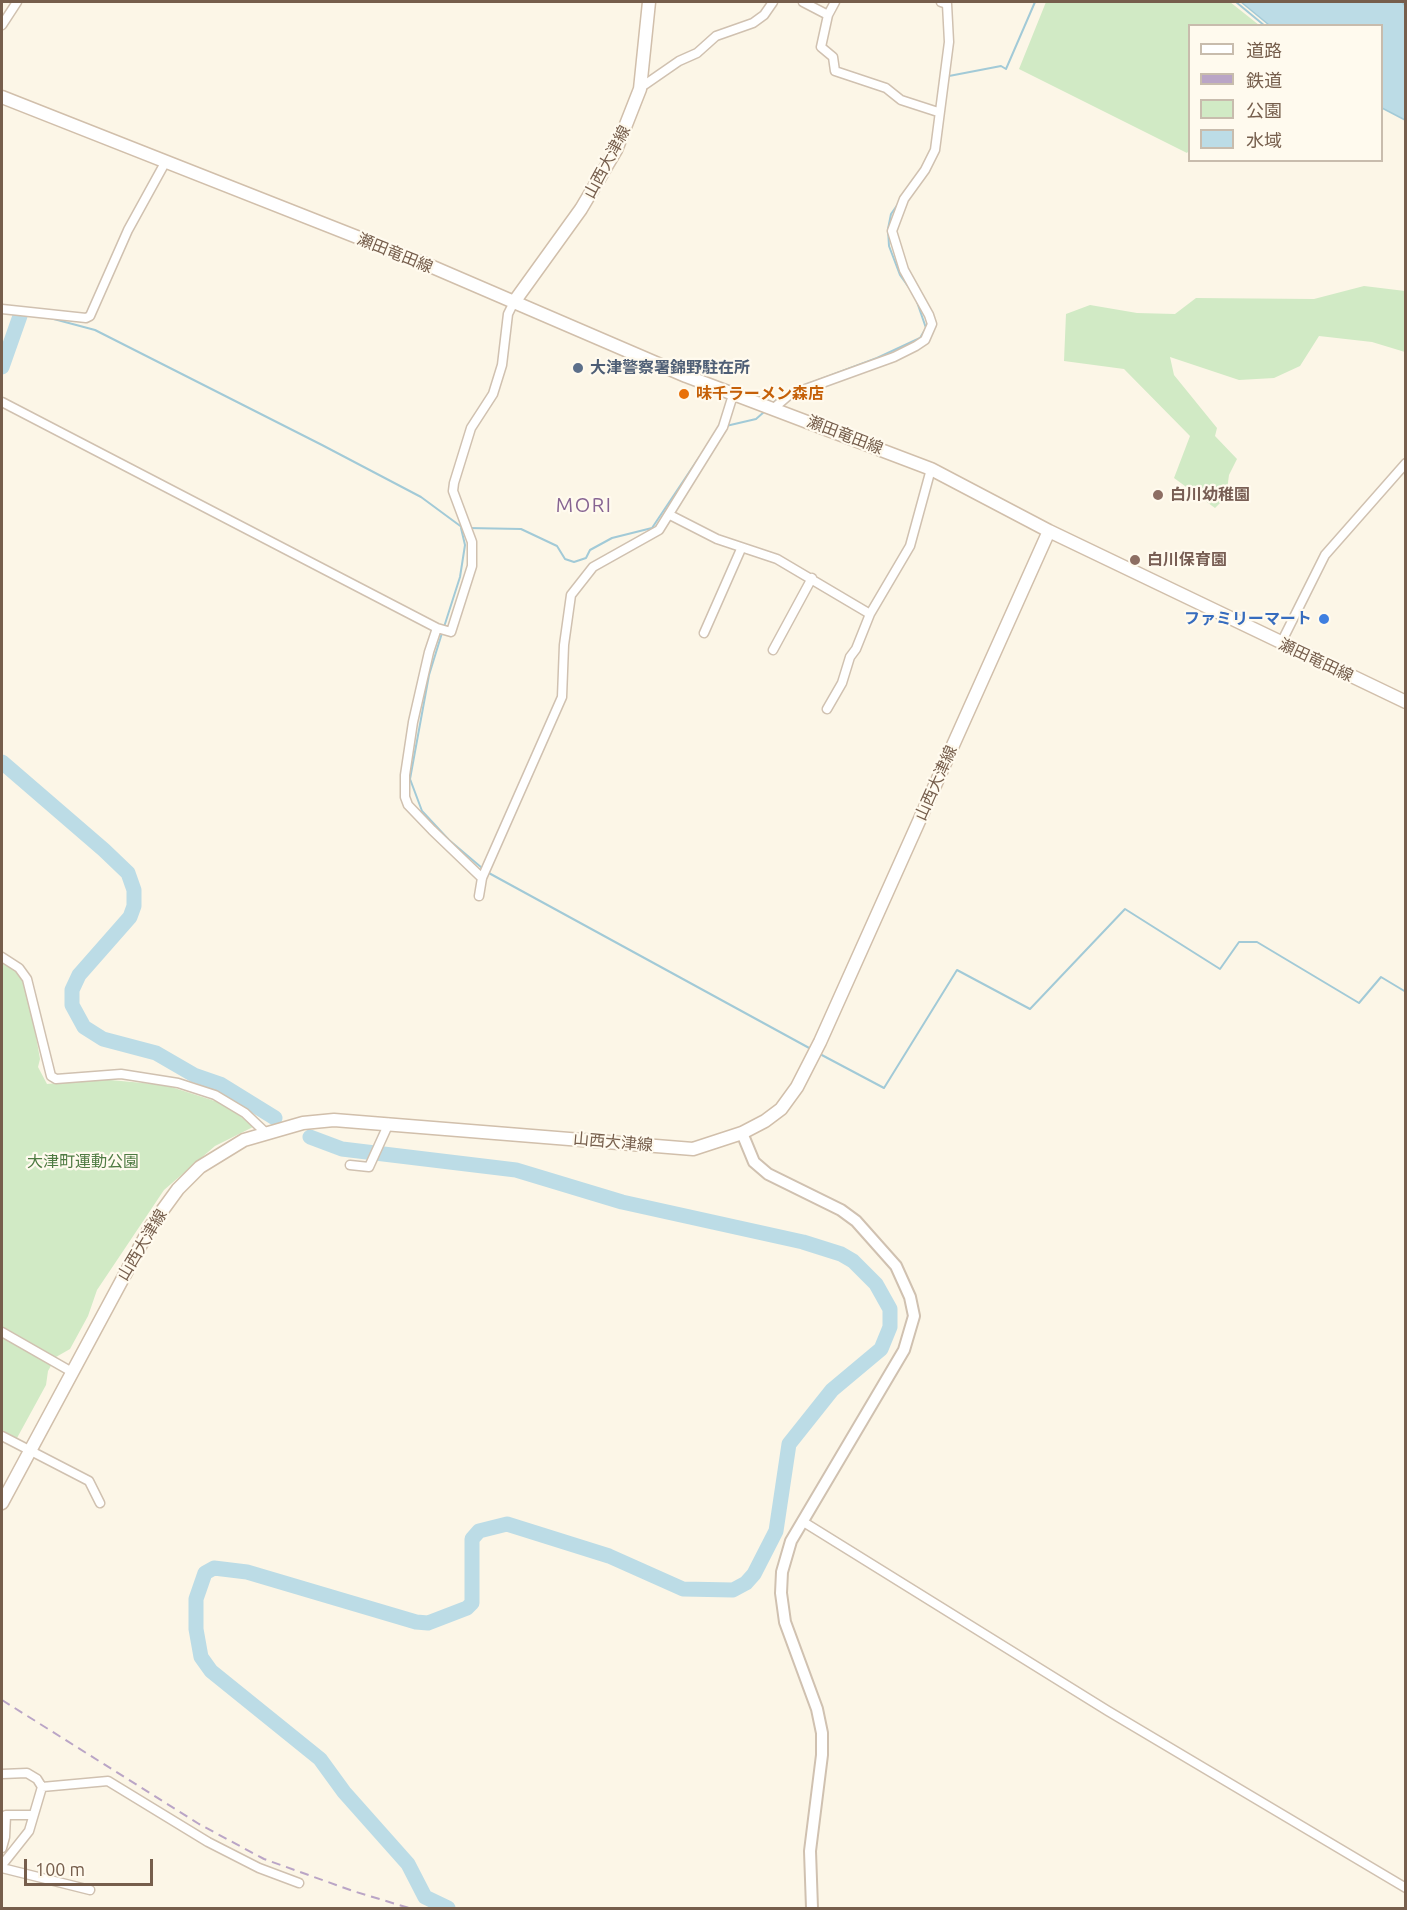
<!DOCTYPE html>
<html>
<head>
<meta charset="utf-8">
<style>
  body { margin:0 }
  #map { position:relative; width:1407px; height:1910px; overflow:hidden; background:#fcf6e7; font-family:Ubuntu,"Noto Sans JP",sans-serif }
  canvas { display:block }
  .frame { position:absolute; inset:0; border:3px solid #765e4c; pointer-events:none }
  .legend { position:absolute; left:1188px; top:24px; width:195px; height:138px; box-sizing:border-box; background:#fffaee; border:2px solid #c8bcad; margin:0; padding:8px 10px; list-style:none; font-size:18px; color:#765e4c }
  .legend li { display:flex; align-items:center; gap:12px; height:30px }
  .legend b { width:30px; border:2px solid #c8bcad }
  .scale { position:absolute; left:24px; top:1859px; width:129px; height:27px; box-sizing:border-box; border:3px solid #765e4c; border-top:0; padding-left:8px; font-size:18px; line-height:21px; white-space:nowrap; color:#765e4c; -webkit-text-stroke:4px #fffaee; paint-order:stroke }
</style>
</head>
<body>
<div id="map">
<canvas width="1407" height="1910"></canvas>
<div class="frame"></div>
<ul class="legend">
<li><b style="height:8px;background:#fff"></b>道路</li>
<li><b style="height:8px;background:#baa5c6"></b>鉄道</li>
<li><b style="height:16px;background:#d1eac5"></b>公園</li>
<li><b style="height:16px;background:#bcdce6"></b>水域</li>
</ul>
<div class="scale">100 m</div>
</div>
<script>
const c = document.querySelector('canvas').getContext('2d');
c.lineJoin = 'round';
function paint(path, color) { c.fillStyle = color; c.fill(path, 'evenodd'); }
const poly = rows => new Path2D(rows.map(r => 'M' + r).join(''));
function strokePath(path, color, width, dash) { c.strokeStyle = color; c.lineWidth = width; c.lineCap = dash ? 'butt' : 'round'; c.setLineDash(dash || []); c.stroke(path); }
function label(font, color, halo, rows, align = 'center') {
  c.font = font + ' Ubuntu,"Noto Sans JP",sans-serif'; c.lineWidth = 4.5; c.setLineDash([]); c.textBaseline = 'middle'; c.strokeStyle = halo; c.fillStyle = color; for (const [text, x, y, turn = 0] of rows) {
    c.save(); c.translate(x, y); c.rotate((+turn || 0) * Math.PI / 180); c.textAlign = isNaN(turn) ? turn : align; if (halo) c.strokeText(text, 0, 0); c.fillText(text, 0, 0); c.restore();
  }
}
paint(poly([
  [1046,2,1230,2,1259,25,1190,26,1190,149,1187,153,1019,69],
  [1364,286,1405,291,1405,352,1372,342,1319,336,1300,366,1274,378,1239,380,1170,357,1174,375,1217,428,1215,436,1237,459,1229,475,1226,497,1215,508,1174,478,1190,436,1124,369,1064,361,1066,314,1090,305,1137,313,1175,314,1196,298,1314,299],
  [2,961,16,972,23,981,32,1014,40,1059,38,1067,47,1084,99,1079,165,1085,218,1102,238,1114,253,1127,215,1146,164,1190,97,1290,88,1316,70,1349,56,1357,48,1371,46,1385,17,1438,2,1430]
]), '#d1eac5');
const water = poly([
  [1241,2,1402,2,1406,7,1405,120,1382,108,1382,26,1269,25,1241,2]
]);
paint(water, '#bcdce6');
strokePath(water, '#a2cad7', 1.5);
strokePath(poly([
  [1236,2,1265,26],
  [949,76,1001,66,1006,69,1035,2],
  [898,204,891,214,888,229,889,246,900,275,910,289],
  [5,313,44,317],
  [50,318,95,330,322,445,421,497,463,528],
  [789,391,877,358,920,338,926,328,917,302],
  [772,403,784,394],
  [726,426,756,419,764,412],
  [468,528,521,529,557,546,565,559,574,562,586,558,590,550,612,538,652,528,700,456],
  [444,627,460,577,465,545,461,528],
  [442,633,429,675,410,779,422,811,449,840,482,868],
  [487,872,811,1049],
  [818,1053,884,1088,957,970,1030,1009,1125,909,1220,969,1239,942,1257,942,1359,1003,1381,977,1406,992]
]), '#a2cad7', 2);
strokePath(poly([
  [2,367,20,316],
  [2,762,104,850,128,873,134,890,134,906,130,917,79,975,72,990,72,1005,84,1027,103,1039,156,1053,194,1075,220,1084,275,1118],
  [310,1137,342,1149,516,1170,622,1202,803,1242,841,1254,853,1261,876,1284,890,1309,890,1327,881,1349,832,1390,789,1444,776,1531,754,1574,746,1583,733,1590,683,1589,609,1556,507,1524,479,1531,472,1539,472,1603,467,1608,428,1623,416,1622,247,1572,214,1568,205,1573,196,1599,196,1629,201,1657,211,1671,320,1759,344,1792,408,1864,425,1897,448,1908]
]), '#bcdce6', 15);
const minor = poly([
  [803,2,828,15],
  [835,2,828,15,821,47,833,57,835,71,886,88,901,100,938,112],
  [2,25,17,2],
  [640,88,679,61,697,53,716,36,753,23,764,15,773,2],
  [2,309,86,318,90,316,128,230,166,161],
  [2,402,437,628,451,632,472,566,472,542,453,491,454,483,471,428,493,394,502,365,508,314,514,302],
  [774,408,789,395,894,357,916,346,925,340,932,324,929,315,904,270,892,231,904,199,925,170,935,150,949,42,947,4,941,2],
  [670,515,717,539,777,559,870,614],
  [437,628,429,652,413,722,405,775,405,797,408,805,432,830,482,878],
  [704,633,741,549],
  [1281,643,1325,555,1406,463],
  [773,650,812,578],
  [827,709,842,683,850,657,856,649,870,614,910,546,931,469],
  [479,896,482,878,562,697,564,645,571,595,593,567,659,530,723,427,733,395],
  [2,957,19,968,27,979,51,1076,56,1079,121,1074,178,1083,215,1095,245,1113,265,1132],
  [350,1165,369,1167,389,1123],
  [2,1332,72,1372],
  [2,1436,89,1481,100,1503],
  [802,1521,1108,1711,1406,1888],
  [2,1774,27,1773,37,1779,42,1787,29,1831,2,1865],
  [42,1787,108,1781,208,1842,259,1868,299,1883],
  [2,1848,5,1837,6,1815,33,1815],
  [2,1868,90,1890]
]);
const tertiary = poly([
  [742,1133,754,1162,768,1174,841,1210,856,1221,896,1266,910,1297,914,1316,904,1350,791,1541,782,1572,781,1593,785,1622,817,1709,822,1733,822,1755,810,1851,812,1908]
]);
const secondary = poly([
  [2,97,428,265,686,376,931,469,1049,531,1406,702],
  [514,302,581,209,616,150,640,89,649,2],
  [2,1503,151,1226,178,1189,200,1167,244,1140,303,1123,334,1120,693,1149,742,1133,765,1121,781,1109,797,1087,820,1042,1049,531]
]);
strokePath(minor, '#d0c1b0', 11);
strokePath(tertiary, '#d0c1b0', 14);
strokePath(secondary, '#d1bfab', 15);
strokePath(minor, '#fff', 8);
strokePath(tertiary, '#fff', 10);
strokePath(secondary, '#fff', 12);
strokePath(poly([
  [2,1700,199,1824,264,1859,353,1891,409,1908]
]), '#baa5c6', 2, [9, 6]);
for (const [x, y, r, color] of [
  [578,368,6,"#5c6f8a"],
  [684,394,6,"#e8710a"],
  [1158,495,6,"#8d6e63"],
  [1135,560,6,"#8d6e63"],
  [1324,619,6,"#3f7fe0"]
]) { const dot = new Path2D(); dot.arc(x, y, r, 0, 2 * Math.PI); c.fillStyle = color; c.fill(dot); strokePath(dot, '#fffaee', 2); }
label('16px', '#765e4c', '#fffaee', [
  ["山西大津線",607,162,-62],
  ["瀬田竜田線",395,253,22],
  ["瀬田竜田線",845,435,21],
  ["瀬田竜田線",1316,660,25],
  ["山西大津線",936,783,-66],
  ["山西大津線",613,1142,5],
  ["山西大津線",142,1245,-59]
]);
label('bold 16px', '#4e5e75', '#fffaee', [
  ["大津警察署錦野駐在所",590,368]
], 'left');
label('bold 16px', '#c56008', '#fffaee', [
  ["味千ラーメン森店",696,394]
], 'left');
label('bold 16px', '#785e54', '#fffaee', [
  ["白川幼稚園",1170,495],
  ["白川保育園",1147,560]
], 'left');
label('bold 16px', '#366cbe', '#fffaee', [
  ["ファミリーマート",1312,619]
], 'right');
label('16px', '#4f7b43', '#fffaee', [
  ["大津町運動公園",83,1162]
]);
c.letterSpacing = '1.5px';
label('20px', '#876492', '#fffaee', [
  ["MORI",584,505]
]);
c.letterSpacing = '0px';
</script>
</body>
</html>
